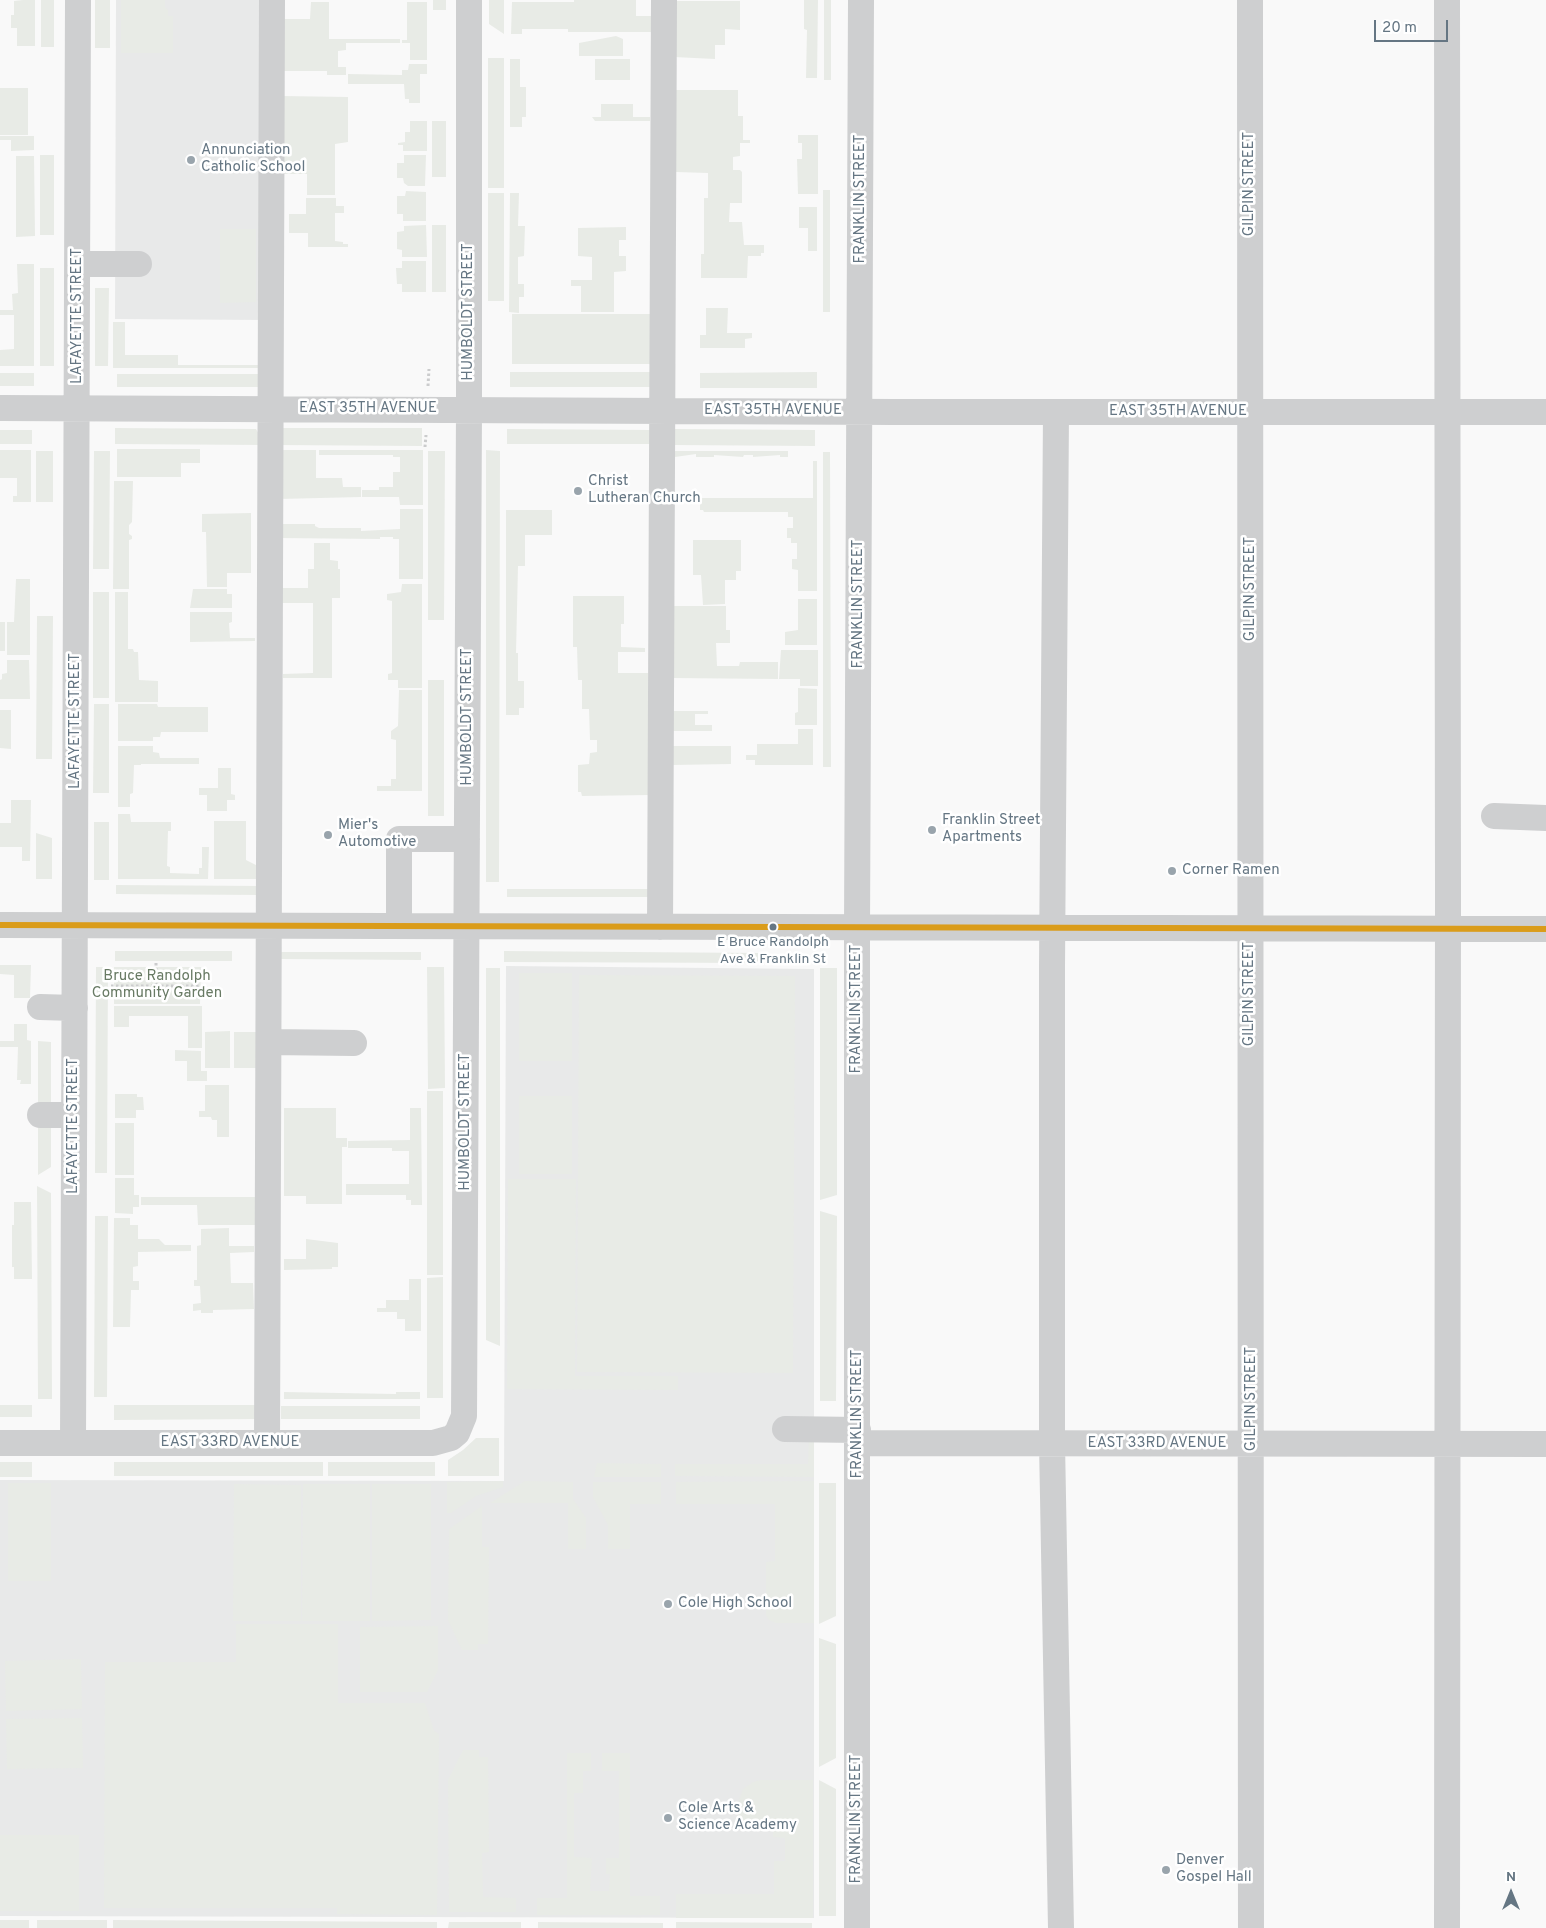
<!DOCTYPE html>
<html>
<head>
<meta charset="utf-8">
<style>
  body { margin:0 }
  #map { position:relative; width:1546px; height:1928px; overflow:hidden; background:#f9f9f9; font-family:Overpass,sans-serif }
  canvas { display:block }
  .north { position:absolute; left:1486px; top:1868px; width:50px; height:50px; -webkit-text-stroke:4px #fff; paint-order:stroke; rotate:0deg; font-size:14px; font-weight:700; line-height:20px; text-align:center; color:#657683 }
  .north::after { content:''; display:block; margin:auto; width:18px; height:22px; background:#657683; clip-path:polygon(50% 0,100% 100%,50% 72%,0 100%) }
  .scale { position:absolute; left:1374px; top:20px; width:74px; height:22px; box-sizing:border-box; border:2px solid #657683; border-top:0; padding-left:6px; font-size:15px; line-height:18px; white-space:nowrap; color:#657683; -webkit-text-stroke:4px #fff; paint-order:stroke }
</style>
</head>
<body>
<div id="map">
<canvas width="1546" height="1928"></canvas>
<div class="north">N</div>
<div class="scale">20 m</div>
</div>
<script>
const c = document.querySelector('canvas').getContext('2d');
c.lineJoin = 'round';
function paint(path, color) { c.fillStyle = color; c.fill(path, 'evenodd'); }
const poly = rows => new Path2D(rows.map(r => 'M' + r).join(''));
function strokePath(path, color, width, dash) { c.strokeStyle = color; c.lineWidth = width; c.lineCap = dash ? 'butt' : 'round'; c.setLineDash(dash || []); c.stroke(path); }
function label(font, color, halo, rows, align = 'center') {
  c.font = font + ' Overpass,sans-serif'; c.lineWidth = 5; c.setLineDash([]); c.textBaseline = 'middle'; c.strokeStyle = halo; c.fillStyle = color; for (const [text, x, y, turn = 0] of rows) {
    c.save(); c.translate(x, y); c.rotate((+turn || 0) * Math.PI / 180); c.textAlign = isNaN(turn) ? turn : align; if (halo) c.strokeText(text, 0, 0); c.fillText(text, 0, 0); c.restore();
  }
}
paint(poly([
  [116,0,266,0,265,320,115,319],
  [506,966,814,969,814,1918,0,1916,0,1480,504,1481]
]), '#e8e9e9');
paint(poly([
  [23,0,35,0,35,46,17,46,17,28,11,28,11,15,14,15,14,1],
  [41,0,54,0,54,47,41,47],
  [95,0,110,0,110,48,95,48],
  [121,0,165,0,165,7,168,10,168,16,173,16,173,53,121,53],
  [433,0,446,0,446,10,433,10],
  [489,0,504,0,504,34,489,24],
  [574,0,636,0,636,16,651,16,651,32,568,32,568,29,522,29,522,34,511,34,512,2,574,2],
  [793,0,818,0,817,78,806,78,807,30,804,29,804,0],
  [824,0,831,0,831,80,824,80],
  [674,1,740,1,740,30,725,29,725,45,715,45,715,59,674,57],
  [311,2,329,2,329,39,400,39,400,43,346,43,346,50,338,51,338,67,346,67,346,75,327,75,327,71,280,71,280,19,310,19],
  [407,2,427,2,427,60,410,60,410,43,402,43,402,40,407,40],
  [616,36,623,39,623,56,579,56,579,43],
  [488,58,504,58,504,188,488,188],
  [510,59,520,59,520,87,526,87,526,117,522,117,522,127,510,127],
  [595,59,630,59,630,80,595,80],
  [409,64,427,64,427,74,420,74,420,103,409,103,409,99,405,99,404,84,348,84,348,74,402,75,402,70,408,70],
  [0,88,28,88,28,135,0,135],
  [676,90,738,90,738,116,743,116,743,140,750,140,750,143,740,143,740,156,733,157,733,170,740,170,742,172,742,203,730,203,729,222,742,222,744,245,764,245,764,253,761,253,761,256,748,256,747,278,701,278,701,254,704,254,704,198,708,198,708,173,676,172],
  [282,96,348,97,348,142,335,144,335,195,307,195,307,174,282,174],
  [601,104,633,104,633,117,650,117,650,121,595,121,592,117,601,117],
  [410,121,427,121,427,151,403,151,403,145,398,145,398,143,405,142,405,132,410,132],
  [432,121,446,121,446,177,432,177],
  [798,135,818,135,818,194,798,194,797,159,802,159,802,143,798,143],
  [0,136,34,136,34,150,11,151,11,140,0,140],
  [40,155,54,155,54,235,40,235],
  [404,155,426,155,425,186,408,186,404,183,403,178,397,178,397,163,404,163],
  [16,156,34,156,35,236,16,237],
  [823,190,830,190,830,312,823,312],
  [406,191,426,192,426,221,403,221,403,214,397,214,397,196,405,196],
  [488,193,504,193,504,301,488,301],
  [510,193,519,193,518,226,525,226,524,256,518,257,518,284,524,284,524,297,519,297,519,313,509,312],
  [306,198,336,198,336,206,344,206,344,213,335,213,335,241,343,242,343,244,348,244,348,247,308,247,308,233,289,233,289,214,306,214],
  [799,207,817,207,817,251,808,251,808,228,799,228],
  [426,225,427,257,402,257,402,250,397,249,397,232,404,231,404,226],
  [432,225,446,225,446,292,432,292],
  [626,227,626,240,619,240,619,256,626,256,626,271,614,272,614,312,581,312,581,286,571,286,571,280,592,280,592,257,578,256,578,228],
  [220,229,256,229,256,302,220,303],
  [402,261,426,261,426,292,402,292,402,284,397,284,396,268,402,268],
  [17,264,34,264,34,366,0,366,0,350,14,349,14,315,0,315,0,310,13,310,12,294,18,293],
  [40,268,54,268,54,366,40,366],
  [95,288,109,288,108,366,95,366],
  [706,308,728,308,727,333,752,333,752,338,745,339,745,348,700,348,700,335,706,335],
  [512,314,653,314,653,364,512,364],
  [113,322,125,322,125,355,178,355,178,365,261,365,261,368,113,368],
  [510,372,653,372,653,387,510,387],
  [817,372,817,388,700,388,700,373],
  [0,373,34,373,34,386,0,386],
  [117,374,260,374,260,387,117,387],
  [115,428,256,429,265,445,115,444],
  [277,428,422,428,422,446,277,445],
  [507,429,651,430,651,444,507,444],
  [673,429,815,430,815,446,673,445],
  [0,430,32,430,32,444,0,444],
  [117,449,200,449,200,463,181,463,181,477,117,477],
  [0,450,31,450,31,502,13,502,13,496,17,496,17,478,0,478],
  [279,450,316,450,316,478,342,478,343,487,361,487,361,497,279,499],
  [319,450,423,450,423,505,400,505,399,497,362,497,362,490,379,490,379,487,393,487,393,472,400,472,400,457,393,457,393,455,319,455],
  [486,450,500,451,499,882,486,882],
  [36,451,53,451,53,502,36,502],
  [94,451,110,451,109,569,93,569],
  [428,451,445,451,444,620,428,620],
  [675,451,788,451,788,457,780,457,780,455,753,457,753,455,744,455,743,457,714,455,714,457,696,457,696,454,675,457],
  [823,452,830,452,831,767,823,767],
  [813,461,817,461,817,591,798,591,798,570,792,569,792,559,797,559,797,543,791,543,791,538,787,538,787,528,793,528,793,517,788,517,788,512,704,512,703,510,700,510,700,498,813,498],
  [114,481,133,481,132,522,129,525,129,534,132,536,132,539,129,540,129,589,113,589],
  [400,509,423,509,423,579,399,579,399,539,393,539,393,537,380,537,380,539,278,538,278,524,315,524,315,526,319,528,361,528,361,531,400,529],
  [506,510,552,510,552,535,525,535,525,566,518,566,516,653,518,653,518,681,524,681,524,708,519,708,519,715,506,715],
  [251,513,251,573,227,573,227,587,207,587,206,532,202,532,202,514],
  [693,540,741,540,741,571,736,571,736,580,725,580,725,604,703,605,701,575,693,575],
  [314,543,330,543,330,560,338,561,338,569,340,569,340,598,332,598,332,678,283,678,283,674,313,673,313,603,282,603,282,588,308,588,308,569,314,569],
  [16,579,30,579,30,655,7,655,7,622,14,622],
  [402,584,422,584,422,688,398,688,398,680,388,680,388,674,392,673,392,601,387,600,387,594,401,592],
  [193,589,227,589,227,594,232,594,232,608,190,608],
  [93,592,109,592,109,698,93,698],
  [115,592,128,592,128,649,133,649,134,652,138,652,139,680,158,681,158,702,115,702],
  [573,596,624,596,624,624,621,624,621,647,645,648,645,652,618,652,618,673,648,673,649,795,582,796,581,792,578,792,578,765,589,764,590,753,597,752,597,740,590,740,589,709,582,709,582,680,578,680,577,647,573,647],
  [798,599,817,599,817,645,785,645,785,632,798,630],
  [673,606,726,606,726,630,730,630,730,643,716,643,717,666,739,666,740,662,778,662,778,679,672,678],
  [190,612,232,612,232,622,229,623,230,638,255,638,255,641,190,642],
  [37,616,53,616,52,759,36,759],
  [0,622,5,622,5,651,0,651],
  [781,650,818,650,818,686,800,686,800,679,779,679],
  [7,660,29,660,30,699,0,699,0,680,2,679,2,674,7,673],
  [428,680,444,680,444,816,428,816],
  [798,688,817,689,817,725,795,725,795,713,798,712],
  [399,690,422,690,422,791,377,791,377,786,391,786,391,779,396,779,396,740,391,739,391,731,398,726],
  [94,704,109,704,109,793,93,793],
  [118,704,157,704,158,707,208,707,208,732,161,732,160,737,153,737,153,741,118,741],
  [0,710,11,710,11,749,0,748],
  [670,711,708,711,708,714,695,714,695,725,712,725,712,731,670,731],
  [798,729,813,729,813,765,755,765,755,760,746,760,746,755,757,755,757,744,798,744],
  [118,746,153,746,153,752,159,753,160,758,199,758,199,764,141,764,141,765,134,765,133,793,130,794,130,807,118,807],
  [672,746,731,746,731,764,672,765],
  [218,768,231,768,231,794,235,795,235,800,227,800,227,811,207,811,207,795,199,795,199,788,218,788],
  [11,800,31,800,30,861,22,861,22,847,0,847,0,823,11,823],
  [118,814,130,814,131,822,171,822,171,831,168,831,167,866,170,867,170,873,199,874,199,868,202,868,202,847,209,847,208,879,118,879],
  [214,821,246,821,246,860,258,866,258,879,214,879],
  [94,822,109,822,109,880,94,880],
  [36,833,52,838,52,879,36,879],
  [116,885,261,886,261,895,116,894],
  [507,889,651,889,651,897,507,897],
  [115,951,232,951,232,961,115,961],
  [504,951,758,953,758,963,504,962],
  [280,952,421,952,421,960,280,959],
  [0,965,31,965,30,998,14,998,14,975,0,974],
  [96,967,108,967,107,1173,95,1173],
  [114,967,201,967,200,1004,114,1004],
  [427,967,444,967,445,1088,428,1089],
  [486,968,500,968,500,1346,486,1340],
  [820,968,837,968,837,1195,820,1200],
  [519,973,572,973,572,1061,519,1061],
  [579,975,795,976,793,1373,577,1372],
  [114,1006,202,1006,202,1048,188,1048,188,1016,129,1016,129,1027,114,1027],
  [14,1024,27,1024,27,1040,31,1041,31,1084,20,1084,21,1080,17,1080,18,1047,0,1047,0,1041,14,1041],
  [230,1031,230,1068,205,1068,205,1032],
  [234,1032,259,1032,259,1068,234,1068],
  [38,1041,51,1042,51,1107,38,1107],
  [175,1050,201,1051,201,1071,207,1071,207,1081,187,1081,187,1061,175,1061],
  [205,1085,229,1085,229,1137,217,1137,217,1120,212,1120,211,1117,199,1117,199,1111,205,1111],
  [427,1091,443,1091,443,1275,427,1275],
  [115,1094,137,1094,137,1097,143,1097,144,1110,136,1110,136,1118,115,1118],
  [519,1096,572,1096,572,1174,519,1174],
  [284,1108,336,1108,336,1138,347,1138,347,1147,342,1147,342,1204,306,1204,306,1196,284,1196],
  [410,1108,421,1108,422,1205,411,1205,411,1200,406,1200,406,1195,346,1195,346,1184,409,1184,409,1151,392,1151,392,1148,348,1148,348,1141,410,1140],
  [38,1122,51,1122,51,1167,38,1175],
  [115,1123,134,1123,134,1175,115,1175],
  [115,1178,134,1178,134,1195,139,1195,139,1207,133,1207,133,1214,115,1213],
  [508,1179,576,1179,575,1376,678,1376,678,1390,507,1389],
  [37,1186,51,1193,52,1399,38,1399],
  [141,1197,257,1197,257,1225,198,1225,197,1205,141,1205],
  [14,1202,31,1202,32,1279,14,1279,14,1267,12,1267,12,1225,14,1225],
  [820,1211,837,1216,836,1401,820,1401],
  [95,1216,108,1216,107,1397,94,1397],
  [114,1218,130,1218,130,1225,138,1225,138,1239,159,1239,165,1245,191,1245,191,1251,138,1252,138,1266,133,1267,133,1281,139,1281,139,1290,131,1290,130,1327,113,1327],
  [229,1228,229,1246,254,1246,254,1252,230,1253,231,1283,253,1283,254,1309,213,1310,213,1313,201,1313,201,1310,193,1311,193,1304,201,1303,200,1286,194,1286,194,1280,197,1280,197,1246,201,1245,201,1229],
  [306,1239,338,1243,338,1267,332,1267,332,1269,284,1270,284,1259,306,1259],
  [443,1277,443,1398,427,1398,427,1278],
  [409,1279,421,1279,421,1331,405,1331,405,1319,397,1319,397,1312,377,1312,377,1308,386,1308,386,1300,409,1300],
  [284,1392,396,1394,396,1392,420,1392,420,1399,284,1399],
  [0,1405,32,1405,32,1417,0,1417],
  [114,1405,259,1405,259,1419,114,1420],
  [281,1406,420,1406,420,1419,281,1419],
  [476,1438,499,1438,499,1476,448,1476,448,1460,463,1450],
  [809,1438,814,1438,814,1477,675,1476,675,1464,808,1464],
  [0,1462,32,1462,32,1477,0,1477],
  [114,1462,323,1462,323,1476,114,1476],
  [328,1462,435,1462,435,1476,328,1476],
  [597,1463,661,1464,661,1477,594,1477],
  [503,1481,503,1487,476,1496,451,1513,447,1513,447,1482],
  [525,1481,573,1482,573,1499,586,1518,586,1549,568,1549,568,1503,490,1503],
  [814,1481,814,1623,776,1623,769,1620,766,1615,766,1562,775,1561,775,1504,676,1504,676,1482],
  [593,1482,661,1482,661,1504,630,1504,630,1549,608,1549,608,1525,593,1497],
  [8,1483,51,1483,51,1581,8,1581],
  [819,1483,836,1483,836,1616,819,1624],
  [234,1484,301,1485,301,1621,233,1621],
  [303,1484,370,1484,370,1621,302,1621],
  [372,1484,431,1484,431,1620,372,1621],
  [482,1506,482,1547,489,1547,488,1644,478,1644,478,1650,462,1650,448,1620,449,1529],
  [236,1624,338,1624,338,1703,425,1703,434,1731,439,1734,437,1915,337,1914,337,1908,104,1908,105,1662,236,1662],
  [438,1626,438,1670,427,1692,360,1692,360,1627],
  [819,1638,836,1644,836,1758,819,1767],
  [81,1659,82,1709,6,1711,5,1661],
  [82,1718,83,1768,7,1769,6,1719],
  [463,1750,479,1750,479,1757,488,1757,489,1852,482,1853,483,1897,516,1898,516,1912,449,1912,448,1780],
  [567,1753,591,1753,591,1771,583,1771,583,1793,574,1793,574,1857,592,1858,590,1891,609,1891,610,1874,606,1874,606,1858,619,1858,619,1771,602,1771,602,1753,630,1753,630,1896,660,1896,660,1915,537,1915,537,1898,567,1898],
  [760,1780,813,1780,813,1918,676,1918,676,1894,774,1894,774,1861,785,1861,785,1838,773,1837,773,1827,738,1827,738,1803,743,1789,753,1782],
  [819,1780,836,1789,836,1916,819,1916],
  [0,1835,79,1835,79,1911,0,1911],
  [0,1920,29,1920,29,1928,0,1928],
  [37,1920,107,1920,107,1928,37,1928],
  [113,1920,437,1922,437,1928,113,1928],
  [449,1922,521,1922,521,1928,448,1928],
  [538,1922,663,1923,663,1928,538,1928],
  [676,1922,812,1923,812,1928,676,1928]
]), '#e8ebe6');
strokePath(poly([
  [428,386,429,369],
  [425,447,426,435],
  [156,963,156,993],
  [111,986,200,986]
]), '#cbcccd', 3, [2.5, 2.5]);
strokePath(poly([
  [1250,0,1251,1928],
  [1447,0,1448,890,1447,1928],
  [78,264,139,264],
  [0,408,896,412,1546,412],
  [1056,412,1052,967,1052,1443,1061,1928],
  [1494,816,1546,818],
  [0,925,1546,929],
  [399,926,399,839,467,839],
  [660,927,664,0],
  [40,1007,75,1008],
  [269,1042,354,1043],
  [40,1115,74,1115],
  [785,1429,858,1430],
  [0,1443,433,1443,451,1438,457,1433,464,1416,469,410,469,0],
  [73,1443,78,0],
  [267,1443,272,0],
  [858,1443,1546,1444],
  [857,1928,857,927,861,0]
]), '#cecfd0', 26);
strokePath(poly([
  [0,925,1546,929]
]), '#da9c1a', 6);
for (const [x, y, r, color] of [
  [191,160,5,"#99a4ac"],
  [578,491,5,"#99a4ac"],
  [932,830,5,"#99a4ac"],
  [328,835,5,"#99a4ac"],
  [1172,871,5,"#99a4ac"],
  [773,927,4.5,"#657683"],
  [668,1604,5,"#99a4ac"],
  [668,1818,5,"#99a4ac"],
  [1166,1870,5,"#99a4ac"]
]) { const dot = new Path2D(); dot.arc(x, y, r, 0, 2 * Math.PI); c.fillStyle = color; c.fill(dot); strokePath(dot, '#fff', 2); }
label('14px', '#657683', '#fff', [
  ["E Bruce Randolph",773,943],
  ["Ave & Franklin St",773,960]
]);
label('15px', '#657683', '#fff', [
  ["Annunciation",201,151],
  ["Catholic School",201,168],
  ["Christ",588,482],
  ["Lutheran Church",588,499],
  ["Franklin Street",942,821],
  ["Apartments",942,838],
  ["Mier's",338,826],
  ["Automotive",338,843],
  ["Corner Ramen",1182,871],
  ["Cole High School",678,1604],
  ["Cole Arts &",678,1809],
  ["Science Academy",678,1826],
  ["Denver",1176,1861],
  ["Gospel Hall",1176,1878]
], 'left');
label('15px', '#657683', '#fff', [
  ["GILPIN STREET",1250,184,-90],
  ["FRANKLIN STREET",861,199,-90],
  ["HUMBOLDT STREET",469,312,-90],
  ["LAFAYETTE STREET",78,316,-90],
  ["EAST 35TH AVENUE",368,409],
  ["EAST 35TH AVENUE",773,411],
  ["EAST 35TH AVENUE",1178,412],
  ["GILPIN STREET",1251,589,-90],
  ["FRANKLIN STREET",859,604,-90],
  ["HUMBOLDT STREET",468,717,-90],
  ["LAFAYETTE STREET",76,721,-90],
  ["GILPIN STREET",1250,994,-90],
  ["FRANKLIN STREET",857,1009,-90],
  ["HUMBOLDT STREET",466,1122,-90],
  ["LAFAYETTE STREET",74,1126,-90],
  ["GILPIN STREET",1252,1399,-90],
  ["FRANKLIN STREET",858,1414,-90],
  ["EAST 33RD AVENUE",230,1443],
  ["EAST 33RD AVENUE",1157,1444],
  ["FRANKLIN STREET",857,1819,-90]
]);
label('15px', '#687a64', '#fff', [
  ["Bruce Randolph",157,977],
  ["Community Garden",157,994]
]);
</script>
</body>
</html>
